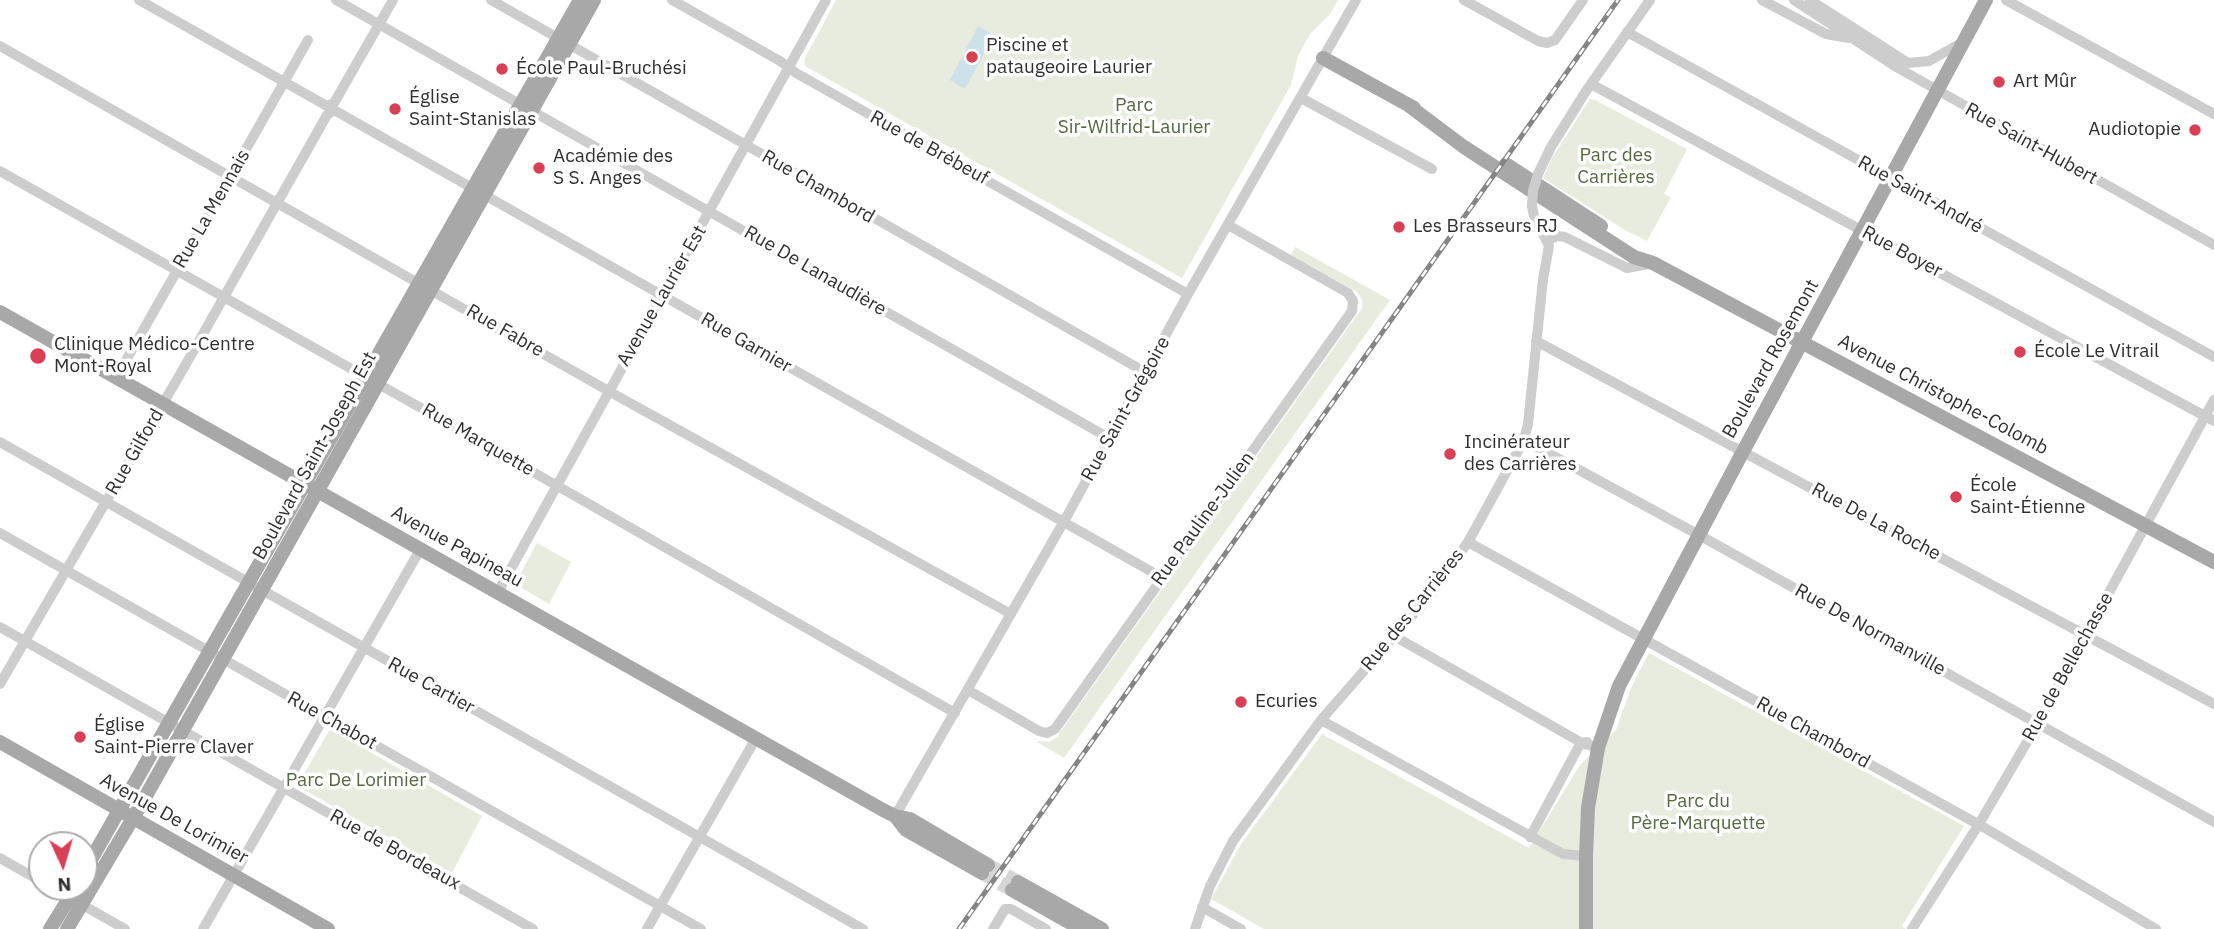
<!DOCTYPE html>
<html>
<head>
<meta charset="utf-8">
<style>
  body { margin:0 }
  #map { position:relative; width:2214px; height:929px; overflow:hidden; background:#fff; font-family:"IBM Plex Sans",sans-serif }
  canvas { display:block }
  .north { position:absolute; left:28px; top:831px; width:70px; height:70px; box-sizing:border-box; background:#fff; border:2px solid #acacac; border-radius:50%; rotate:176deg; font-size:19px; font-weight:700; line-height:28px; text-align:center; color:#303030 }
  .north::after { content:''; display:block; margin:auto; width:24px; height:32px; background:#d94056; clip-path:polygon(50% 0,100% 100%,50% 72%,0 100%) }
</style>
</head>
<body>
<div id="map">
<canvas width="2214" height="929"></canvas>
<div class="north">N</div>
</div>
<script>
const c = document.querySelector('canvas').getContext('2d');
c.lineJoin = 'round';
function paint(path, color) { c.fillStyle = color; c.fill(path, 'evenodd'); }
const poly = rows => new Path2D(rows.map(r => 'M' + r).join(''));
function strokePath(path, color, width, dash) { c.strokeStyle = color; c.lineWidth = width; c.lineCap = dash ? 'butt' : 'round'; c.setLineDash(dash || []); c.stroke(path); }
function label(font, color, halo, rows, align = 'center') {
  c.font = font + ' "IBM Plex Sans",sans-serif'; c.lineWidth = 7; c.setLineDash([]); c.textBaseline = 'middle'; c.strokeStyle = halo; c.fillStyle = color; for (const [text, x, y, turn = 0] of rows) {
    c.save(); c.translate(x, y); c.rotate((+turn || 0) * Math.PI / 180); c.textAlign = isNaN(turn) ? turn : align; if (halo) c.strokeText(text, 0, 0); c.fillText(text, 0, 0); c.restore();
  }
}
paint(poly([
  [836,0,1338,0,1330,14,1310,34,1298,56,1291,85,1182,278,805,66,804,60],
  [1590,99,1595,100,1687,149,1664,194,1671,197,1647,241,1625,230,1543,178,1552,158],
  [1295,247,1390,300,1064,758,1037,742,1038,741,1049,742,1059,736,1058,735,1362,308,1362,300,1357,292,1291,255],
  [537,543,571,562,549,604,515,584],
  [1649,653,1964,826,1902,926,1906,929,1264,929,1211,899,1241,844,1322,734,1529,848,1580,765,1616,730,1631,688],
  [330,729,482,816,452,873,297,786]
]), '#e7ecdf');
paint(poly([
  [978,26,994,35,965,89,950,80]
]), '#cde1ea');
strokePath(poly([
  [988,865,1018,882],
  [982,873,1012,890]
]), '#d6d6d6', 14, [14, 7]);
strokePath(poly([
  [139,0,327,106,334,103,393,0],
  [336,0,1109,438],
  [491,0,1145,372],
  [672,0,780,61,796,73,1188,294],
  [1464,0,1538,41,1547,43,1555,40,1583,0],
  [1762,0,1826,34,1849,38],
  [1794,0,1898,68,2214,245],
  [1810,0,1908,63,1929,61,1963,42],
  [2006,0,2214,114],
  [1627,32,2214,357],
  [0,46,621,398,1011,614],
  [1591,84,2214,421],
  [1301,98,1432,169],
  [0,171,421,408,955,713],
  [1538,174,1551,147,1586,91,1650,0],
  [1547,241,1557,236,1565,237,1627,268,1653,263],
  [1536,341,2214,704],
  [116,378,308,40],
  [1524,440,1699,535,2214,822],
  [0,442,863,929],
  [0,533,701,929],
  [1468,542,1985,828,2156,929],
  [498,592,826,0],
  [0,627,533,929],
  [1394,636,1582,743,1598,748],
  [0,684,186,364,327,115,334,110,1161,577],
  [968,690,1039,731,1047,733,1055,729,1352,311,1353,301,1348,293,1228,225],
  [1321,720,1563,854,1586,856],
  [895,816,1067,516,1188,294,1356,0],
  [1530,837,1578,748,1582,743,1587,742],
  [0,858,42,882],
  [51,887,125,929],
  [1202,907,1241,929],
  [203,929,421,548],
  [647,929,756,738],
  [993,929,1005,909,1011,909,1046,929],
  [1195,929,1210,886,1233,841,1321,720,1431,594,1468,542,1524,440,1528,424,1543,279,1549,246,1534,216,1532,206],
  [1912,929,1979,824,2034,730,2214,400]
]), '#cdcdcd', 10);
strokePath(poly([
  [1323,58,1414,108],
  [1408,105,1464,147,1634,257,1653,263,2214,562],
  [1506,164,1601,226],
  [0,312,883,810,895,816,910,819,988,865],
  [0,742,328,929],
  [895,816,906,830,982,873],
  [84,872,580,0],
  [1018,882,1102,929],
  [1012,890,1081,929],
  [50,929,76,887],
  [67,929,139,808,594,0],
  [1586,929,1586,856,1588,808,1598,748,1619,686,1739,459,1986,0]
]), '#a8a8a8', 14);
const rail = poly([
  [959,929,1618,0]
]);
strokePath(rail, '#858585', 5);
strokePath(rail, '#fff', 2.5, [8]);
strokePath(poly([
  [1532,206,1533,191,1538,174]
]), '#cdcdcd', 10);
for (const [x, y, r, color] of [
  [972,57,7,"#d94056"],
  [502,69,7,"#d94056"],
  [1999,82,7,"#d94056"],
  [395,109,7,"#d94056"],
  [2195,130,7,"#d94056"],
  [539,168,7,"#d94056"],
  [1399,227,7,"#d94056"],
  [2020,352,7,"#d94056"],
  [38,356,9,"#d94056"],
  [1450,454,7,"#d94056"],
  [1956,497,7,"#d94056"],
  [1241,702,7,"#d94056"],
  [80,737,7,"#d94056"]
]) { const dot = new Path2D(); dot.arc(x, y, r, 0, 2 * Math.PI); c.fillStyle = color; c.fill(dot); strokePath(dot, '#fff', 2.5); }
label('19px', '#303030', '#fff', [
  ["Piscine et",986,46],
  ["pataugeoire Laurier",986,68],
  ["École Paul-Bruchési",516,69],
  ["Art Mûr",2013,82],
  ["Église",409,98],
  ["Saint-Stanislas",409,120],
  ["Audiotopie",2181,130,"right"],
  ["Académie des",553,157],
  ["S S. Anges",553,179],
  ["Les Brasseurs RJ",1413,227],
  ["Clinique Médico-Centre",54,345],
  ["Mont-Royal",54,367],
  ["École Le Vitrail",2034,352],
  ["Incinérateur",1464,443],
  ["des Carrières",1464,465],
  ["École",1970,486],
  ["Saint-Étienne",1970,508],
  ["Ecuries",1255,702],
  ["Église",94,726],
  ["Saint-Pierre Claver",94,748]
], 'left');
label('19px', '#566940', '#fff', [
  ["Parc",1134,106],
  ["Sir-Wilfrid-Laurier",1134,128],
  ["Parc des",1616,156],
  ["Carrières",1616,178],
  ["Parc De Lorimier",356,781],
  ["Parc du",1698,802],
  ["Père-Marquette",1698,824]
]);
label('19px', '#303030', '#fff', [
  ["Rue Saint-Hubert",2031,144,29],
  ["Rue de Brébeuf",929,148,29],
  ["Rue Chambord",818,187,30],
  ["Rue Saint-André",1920,195,29],
  ["Rue La Mennais",212,209,-60],
  ["Rue Boyer",1902,252,28],
  ["Rue De Lanaudière",815,271,30],
  ["Avenue Laurier Est",662,296,-60],
  ["Rue Fabre",505,331,30],
  ["Rue Garnier",746,343,30],
  ["Boulevard Rosemont",1771,359,-61],
  ["Avenue Christophe-Colomb",1943,395,28],
  ["Rue Saint-Grégoire",1126,409,-61],
  ["Rue Marquette",478,440,30],
  ["Rue Gilford",135,452,-60],
  ["Boulevard Saint-Joseph Est",315,456,-61],
  ["Rue Pauline-Julien",1203,519,-54],
  ["Rue De La Roche",1876,522,28],
  ["Avenue Papineau",457,547,29],
  ["Rue des Carrières",1413,610,-51],
  ["Rue De Normanville",1870,630,29],
  ["Rue de Bellechasse",2068,667,-61],
  ["Rue Cartier",431,686,29],
  ["Rue Chabot",332,721,29],
  ["Rue Chambord",1813,733,29],
  ["Avenue De Lorimier",174,819,29],
  ["Rue de Bordeaux",395,850,29]
]);
</script>
</body>
</html>
